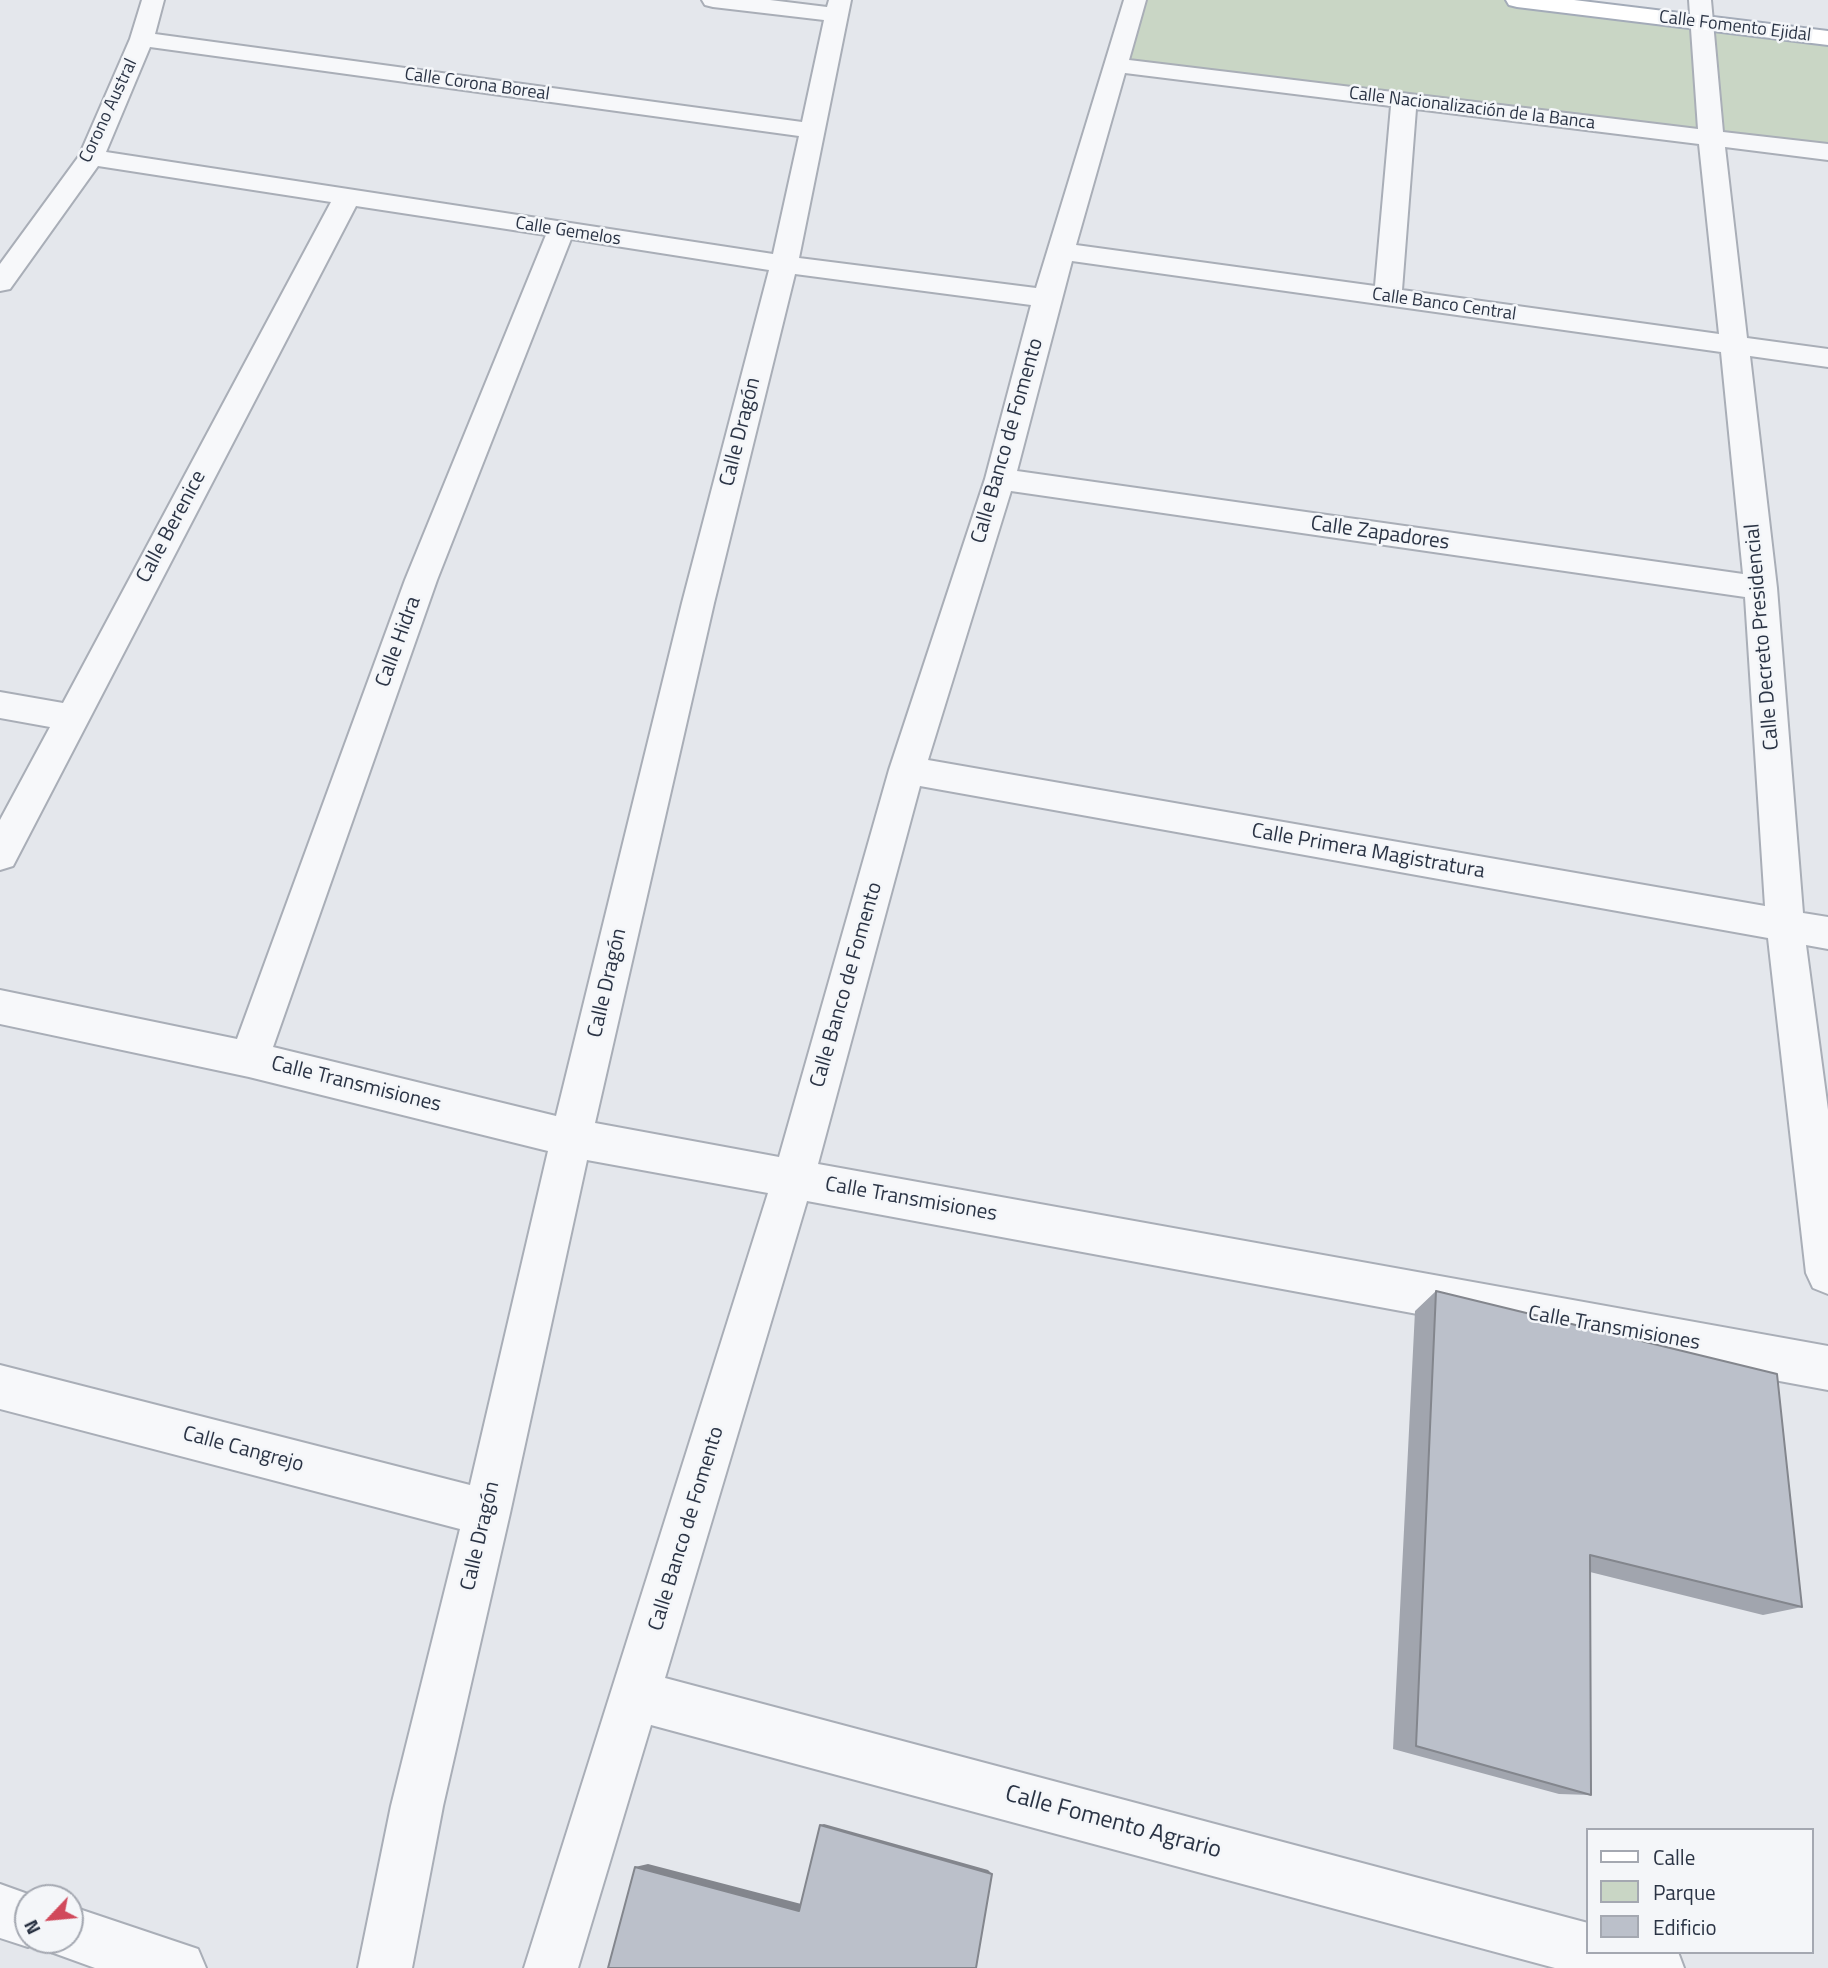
<!DOCTYPE html>
<html>
<head>
<meta charset="utf-8">
<style>
  body { margin:0 }
  #map { position:relative; width:1828px; height:1968px; overflow:hidden; background:#e4e7ec; font-family:"Titillium Web",sans-serif }
  canvas { display:block }
  .legend { position:absolute; left:1586px; top:1828px; width:228px; height:126px; box-sizing:border-box; background:#f4f6f9; border:2px solid #a4a8b1; margin:0; padding:9px 12px; list-style:none; font-size:21px; color:#2b3445 }
  .legend li { display:flex; align-items:center; gap:14px; height:35px }
  .legend b { width:35px; border:2px solid #a4a8b1 }
  .north { position:absolute; left:14px; top:1884px; width:70px; height:70px; box-sizing:border-box; background:#f4f6f9; border:2px solid #a4a8b1; border-radius:50%; rotate:244deg; font-size:19px; font-weight:700; line-height:28px; text-align:center; color:#2b3445 }
  .north::after { content:''; display:block; margin:auto; width:24px; height:32px; background:#d1495b; clip-path:polygon(50% 0,100% 100%,50% 72%,0 100%) }
</style>
</head>
<body>
<div id="map">
<canvas width="1828" height="1968"></canvas>
<ul class="legend">
<li><b style="height:9px;background:#fff"></b>Calle</li>
<li><b style="height:19px;background:#c9d6c5"></b>Parque</li>
<li><b style="height:19px;background:#bbc0ca"></b>Edificio</li>
</ul>
<div class="north">N</div>
</div>
<script>
const c = document.querySelector('canvas').getContext('2d');
c.lineJoin = 'round';
function paint(path, color) { c.fillStyle = color; c.fill(path, 'evenodd'); }
const poly = rows => new Path2D(rows.map(r => 'M' + r).join(''));
function strokePath(path, color, width, dash) { c.strokeStyle = color; c.lineWidth = width; c.lineCap = dash ? 'butt' : 'round'; c.setLineDash(dash || []); c.stroke(path); }
function label(font, color, halo, rows, align = 'center') {
  c.font = font + ' "Titillium Web",sans-serif'; c.lineWidth = 5; c.setLineDash([]); c.textBaseline = 'middle'; c.strokeStyle = halo; c.fillStyle = color; for (const [text, x, y, turn = 0] of rows) {
    c.save(); c.translate(x, y); c.rotate((+turn || 0) * Math.PI / 180); c.textAlign = isNaN(turn) ? turn : align; if (halo) c.strokeText(text, 0, 0); c.fillText(text, 0, 0); c.restore();
  }
}
paint(poly([
  [1135,0,1517,0,1828,38,1828,152,1115,65]
]), '#c9d6c5');
const minor = poly([
  [142,0,164,0,155,34,802,122,824,20,713,7,705,5,702,0,770,0,827,7,829,0,851,0,799,258,1036,288,1124,0,1146,0,1129,60,1698,129,1689,0,1711,0,1723,132,1828,144,1828,160,1725,147,1747,338,1828,349,1828,367,1750,356,1777,588,1803,913,1828,917,1828,949,1806,945,1828,1110,1828,1294,1813,1288,1806,1273,1768,938,920,786,818,1164,1828,1346,1828,1390,807,1201,665,1678,1588,1923,1588,1952,1678,1952,1684,1968,1555,1968,651,1725,578,1968,524,1968,768,1193,587,1160,510,1513,443,1806,412,1968,358,1968,391,1806,460,1529,0,1409,0,1365,470,1485,548,1151,249,1077,0,1024,0,990,237,1039,405,580,546,235,356,206,13,866,0,870,0,820,50,727,0,718,0,692,63,703,331,202,98,166,10,289,0,291,0,264,79,156,130,39,142,0],
  [150,47,799,136,773,254,106,152,150,47],
  [1125,73,1391,106,1375,286,1076,245,1125,73],
  [1416,109,1699,144,1719,334,1402,290,1416,109],
  [571,239,769,270,682,603,556,1116,273,1047,437,580,571,239],
  [1072,261,1721,352,1743,574,1017,471,1072,261],
  [795,274,1031,305,985,479,889,770,779,1157,595,1123,714,603,795,274],
  [1011,491,1745,597,1765,906,928,760,1011,491],
  [0,1884,39,1898,28,1898,28,1940,44,1940,28,1947,0,1938,0,1884],
  [70,1906,198,1949,206,1968,95,1968,51,1952,46,1940,70,1940,70,1906]
]);
const major = poly([
  [1506,0,1574,0,1828,31,1828,45,1517,7,1509,5,1506,0]
]);
strokePath(minor, '#a9aeb7', 4);
strokePath(major, '#a3abb8', 4);
paint(minor, '#f7f8fa');
paint(major, '#fff');
paint(poly([
  [1436,1291,1802,1607,1763,1615,1590,1572,1591,1795,1559,1794,1393,1749,1415,1311]
]), '#a1a5ae');
paint(poly([
  [824,1824,988,1870,992,1874,820,1825],
  [648,1864,805,1905,799,1911,635,1867]
]), '#83868d');
const building = poly([
  [1436,1291,1777,1374,1802,1607,1590,1555,1591,1795,1416,1746,1436,1291],
  [820,1825,992,1874,976,1968,608,1968,635,1867,799,1911,820,1825]
]);
paint(building, '#bbc0ca');
strokePath(building, '#83868d', 2);
label('18px', '#2b3445', '#f4f6f9', [
  ["Calle Fomento Ejidal",1735,27,7],
  ["Calle Corona Boreal",477,85,8],
  ["Calle Nacionalización de la Banca",1472,109,7],
  ["Corono Austral",109,111,-65],
  ["Calle Gemelos",568,232,9],
  ["Calle Banco Central",1444,305,8]
]);
label('21px', '#2b3445', '#f4f6f9', [
  ["Calle Dragón",741,432,-76],
  ["Calle Banco de Fomento",1008,441,-74],
  ["Calle Berenice",172,527,-62],
  ["Calle Zapadores",1380,534,8],
  ["Calle Decreto Presidencial",1763,637,-95],
  ["Calle Hidra",399,642,-70],
  ["Calle Primera Magistratura",1368,852,10],
  ["Calle Dragón",608,983,-77],
  ["Calle Banco de Fomento",847,985,-74],
  ["Calle Transmisiones",356,1085,14],
  ["Calle Transmisiones",911,1200,10],
  ["Calle Transmisiones",1614,1329,10],
  ["Calle Cangrejo",243,1450,15],
  ["Calle Banco de Fomento",687,1529,-73],
  ["Calle Dragón",481,1536,-77]
]);
label('24px', '#2b3445', '#f4f6f9', [
  ["Calle Fomento Agrario",1113,1823,15]
]);
</script>
</body>
</html>
